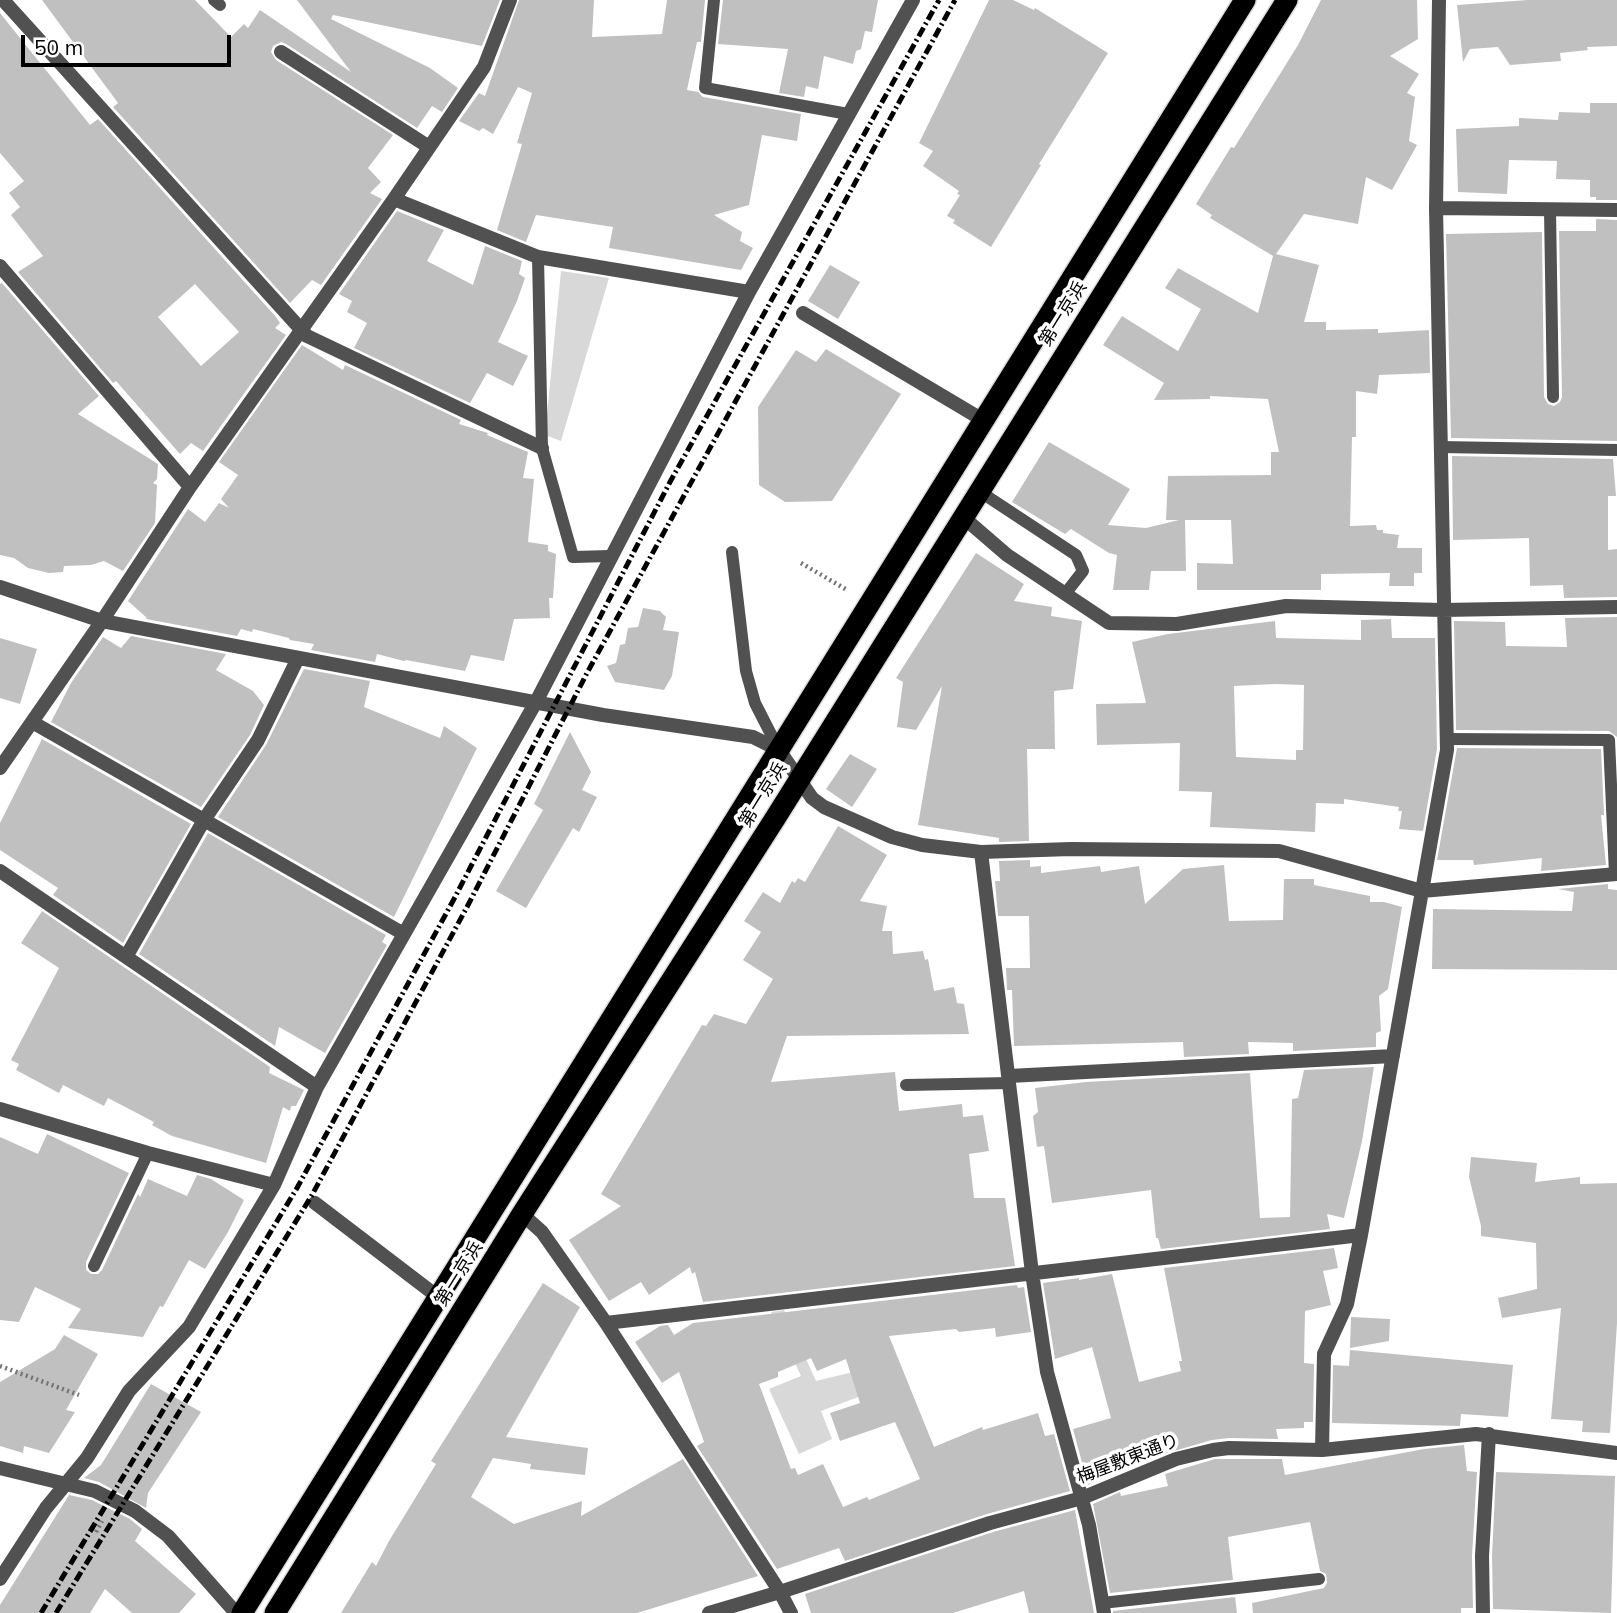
<!DOCTYPE html>
<html>
<head>
<meta charset="utf-8">
<style>
  body { margin:0 }
  #map { position:relative; width:1617px; height:1613px; overflow:hidden; background:#fff; font-family:Mulish,sans-serif }
  canvas { display:block }
  .scale { position:absolute; left:21px; top:35px; width:210px; height:32px; box-sizing:border-box; border:4px solid #000; border-top:0; padding-left:9px; font-size:21px; line-height:24px; white-space:nowrap; color:#000; -webkit-text-stroke:5px #fff; paint-order:stroke }
</style>
</head>
<body>
<div id="map">
<canvas width="1617" height="1613"></canvas>
<div class="scale">50 m</div>
</div>
<script>
const c = document.querySelector('canvas').getContext('2d');
c.lineJoin = 'round';
function paint(path, color) { c.fillStyle = color; c.fill(path, 'evenodd'); }
const poly = rows => new Path2D(rows.map(r => 'M' + r).join(''));
function strokePath(path, color, width, dash) { c.strokeStyle = color; c.lineWidth = width; c.lineCap = dash ? 'butt' : 'round'; c.setLineDash(dash || []); c.stroke(path); }
function label(font, color, halo, rows, align = 'center') {
  c.font = font + ' Mulish,"Noto Sans JP",sans-serif'; c.lineWidth = 7; c.setLineDash([]); c.textBaseline = 'middle'; c.strokeStyle = halo; c.fillStyle = color; for (const [text, x, y, turn = 0] of rows) {
    c.save(); c.translate(x, y); c.rotate((+turn || 0) * Math.PI / 180); c.textAlign = isNaN(turn) ? turn : align; if (halo) c.strokeText(text, 0, 0); c.fillText(text, 0, 0); c.restore();
  }
}
paint(poly([
  [561,271,609,278,561,441,545,435],
  [784,1310,816,1381,861,1370,869,1393,821,1411,832,1439,799,1454,769,1389,801,1376,771,1312]
]), '#d8d8d8');
paint(poly([
  [42,0,195,0,231,37,244,24,248,28,260,10,351,72,297,0,500,0,482,46,333,15,331,19,430,68,458,88,442,112,432,106,417,128,286,44,281,42,273,46,271,52,276,60,393,135,368,168,381,182,370,193,382,199,321,285,312,280,290,303,113,107,118,103],
  [519,0,594,0,592,37,662,34,667,0,705,0,701,42,697,42,687,90,698,92,703,97,801,114,797,141,762,135,749,205,714,215,742,232,740,241,753,248,741,270,609,248,613,227,536,215,526,242,497,230,522,144,517,143,532,93,518,87,493,134,483,128,479,131,459,121,479,93,485,96],
  [723,0,878,0,872,32,865,31,861,49,856,51,853,64,824,56,818,89,806,86,804,97,779,93,788,49,718,44],
  [989,0,1013,0,1034,10,1035,8,1108,53,1039,164,1041,165,991,247,953,223,955,220,947,216,960,195,957,194,959,191,923,166,933,151,919,143],
  [1321,0,1417,0,1418,39,1390,56,1419,74,1407,93,1415,97,1409,141,1417,145,1392,190,1366,177,1358,224,1304,214,1276,254,1319,265,1304,322,1326,322,1326,330,1378,329,1378,333,1429,330,1430,373,1379,375,1377,394,1356,391,1356,437,1352,437,1350,526,1376,525,1377,530,1383,530,1383,533,1399,535,1397,548,1422,548,1422,573,1414,573,1414,586,1389,586,1390,573,1321,574,1321,590,1197,590,1197,563,1233,564,1231,520,1185,520,1186,571,1151,571,1149,590,1113,590,1117,555,1109,553,1071,529,1065,534,1012,502,1049,442,1130,489,1108,525,1146,528,1179,520,1166,520,1168,476,1271,475,1271,452,1279,452,1268,399,1210,396,1210,399,1154,400,1164,383,1103,345,1122,316,1178,351,1201,309,1165,288,1178,268,1258,313,1273,256,1210,218,1212,215,1196,204,1231,147,1234,148,1298,45],
  [1528,0,1617,0,1617,46,1587,47,1588,50,1560,53,1561,61,1510,65,1498,47,1470,49,1463,62,1457,5],
  [0,13,90,125,98,119,276,317,280,323,275,328,286,335,203,451,191,443,180,454,116,381,113,383,18,272,43,256,11,215,20,207,9,193,24,181,0,153],
  [195,284,239,332,201,366,158,317],
  [1590,103,1617,103,1617,200,1596,200,1596,197,1590,197,1590,180,1556,179,1557,161,1509,160,1507,194,1458,192,1456,129,1519,126,1519,118,1558,120,1559,112,1590,113],
  [397,211,444,230,427,261,473,285,485,246,522,261,519,274,525,278,517,301,498,342,528,356,513,386,487,373,470,403,354,348,367,323,347,312,352,301,339,294],
  [1596,219,1617,220,1617,441,1451,438,1446,234,1542,232,1544,397,1548,404,1554,406,1560,402,1562,397,1559,231,1596,231],
  [830,265,860,282,838,319,808,301],
  [2,283,99,396,78,414,158,464,157,479,153,483,157,485,155,523,123,571,104,561,91,565,64,566,63,572,49,573,28,568,14,558,0,555,0,284],
  [302,345,343,370,345,365,461,420,459,424,488,433,487,435,528,452,523,478,534,479,528,542,548,545,548,551,556,554,553,598,549,598,550,618,514,619,504,661,471,655,465,671,406,660,404,661,377,654,375,662,311,650,314,644,290,640,289,638,253,629,252,632,241,629,237,636,146,619,147,618,128,601,188,509,205,522,219,503,229,508,221,499,238,475,219,462],
  [826,349,901,394,832,501,785,502,759,485,758,407,796,350,816,362],
  [1452,456,1613,459,1616,496,1608,496,1608,550,1617,549,1617,597,1564,598,1563,585,1530,586,1529,538,1453,540],
  [976,553,1024,584,1014,601,1052,607,1051,616,1082,621,1073,689,1054,691,1055,749,1027,749,1029,841,999,842,999,838,918,825,942,686,916,730,897,727,903,682,896,678],
  [643,608,660,611,666,617,663,630,679,632,672,676,664,690,615,682,607,666,616,663,620,645,625,644,628,628,638,627],
  [1617,617,1617,737,1609,731,1456,730,1454,621,1505,622,1506,646,1567,647,1565,618],
  [1391,619,1392,638,1435,638,1437,749,1423,831,1399,829,1402,811,1398,811,1399,807,1344,799,1344,804,1316,803,1315,832,1210,827,1212,792,1179,791,1180,743,1097,745,1096,704,1146,703,1132,642,1168,634,1275,621,1276,638,1361,640,1361,620],
  [1275,684,1304,685,1303,750,1296,750,1296,760,1236,757,1234,686],
  [131,636,226,654,216,670,253,691,264,705,250,735,201,807,51,722,71,683,103,637,121,648],
  [0,638,37,649,20,704,0,698],
  [304,669,370,681,364,707,440,738,444,726,477,748,394,917,218,817,266,745],
  [570,732,591,772,582,790,597,797,579,832,573,828,526,908,496,891,543,810,534,804],
  [42,739,191,824,123,943,53,895,58,888,0,850,0,823],
  [1457,748,1601,749,1604,815,1601,815,1606,865,1541,871,1542,858,1474,865,1473,860,1437,860],
  [850,754,877,769,852,807,826,789],
  [838,826,887,855,860,901,887,906,882,931,892,931,893,954,923,951,925,960,928,959,934,991,954,987,957,1003,964,1004,969,1034,787,1036,771,1082,895,1072,899,1111,962,1104,963,1117,983,1115,989,1151,969,1154,974,1198,1005,1198,1015,1266,703,1302,695,1272,692,1274,690,1267,649,1295,641,1282,609,1301,569,1240,621,1206,601,1194,702,1025,706,1026,714,1014,746,1024,773,979,743,960,761,932,744,921,763,892,780,903,792,881,795,883,798,878,805,882],
  [208,833,386,935,382,942,387,945,325,1053,279,1027,275,1046,139,954],
  [1030,860,1030,867,1041,866,1041,873,1100,866,1101,872,1139,866,1145,904,1183,869,1224,865,1229,921,1283,920,1284,879,1314,879,1314,885,1370,896,1370,902,1384,902,1402,907,1388,989,1379,996,1381,1031,1376,1033,1376,1047,1293,1051,1293,1043,1248,1042,1249,1054,1184,1057,1183,1042,1014,1046,1012,990,1007,990,1006,968,1030,968,1029,916,998,916,995,881,1000,881,999,861],
  [1608,884,1608,889,1617,890,1617,970,1432,969,1433,909,1572,911,1574,892,1558,889],
  [42,911,270,1067,269,1073,304,1090,296,1106,291,1106,290,1111,283,1107,266,1163,172,1136,152,1125,154,1122,108,1098,104,1106,63,1085,59,1093,16,1070,19,1064,11,1060,59,968,21,943],
  [1374,1067,1362,1141,1344,1218,1327,1214,1330,1229,1161,1249,1158,1238,1156,1238,1151,1190,1052,1203,1044,1146,1037,1147,1033,1116,1038,1112,1035,1088,1086,1082,1250,1073,1260,1218,1290,1217,1292,1099,1298,1098,1304,1070],
  [47,1134,129,1173,86,1262,86,1270,91,1274,98,1274,102,1270,138,1194,140,1197,148,1179,187,1196,197,1175,211,1179,244,1200,228,1232,205,1269,189,1260,163,1307,160,1306,143,1337,68,1328,81,1309,35,1287,19,1322,0,1320,0,1137,38,1154],
  [1471,1157,1537,1163,1535,1182,1580,1177,1580,1184,1617,1183,1617,1323,1610,1433,1582,1432,1583,1421,1551,1419,1561,1308,1502,1318,1498,1298,1537,1289,1536,1243,1481,1236,1481,1226,1469,1177],
  [1334,1248,1338,1268,1323,1271,1331,1305,1305,1311,1304,1363,1314,1364,1313,1422,1304,1422,1304,1428,1276,1429,1278,1439,1229,1438,1212,1440,1160,1455,1157,1445,1111,1456,1115,1474,1088,1485,1073,1429,1111,1418,1092,1347,1055,1359,1043,1283,1079,1278,1079,1280,1112,1274,1139,1382,1181,1371,1179,1361,1182,1361,1164,1268],
  [543,1283,580,1307,506,1437,588,1448,585,1475,530,1469,531,1464,493,1458,471,1497,514,1524,582,1501,581,1516,683,1459,758,1576,637,1613,341,1613,372,1562,376,1566,389,1541,436,1464,431,1461],
  [1017,1285,1018,1288,1024,1287,1031,1332,996,1337,995,1328,959,1332,956,1329,889,1336,934,1447,982,1427,983,1430,1038,1413,1045,1436,1054,1434,1070,1491,987,1514,845,1561,839,1548,777,1569,697,1446,704,1442,679,1372,662,1383,635,1342,660,1326,668,1325,674,1335,693,1323],
  [811,1358,817,1371,846,1359,860,1403,830,1413,840,1441,895,1422,920,1479,869,1500,867,1497,843,1507,823,1464,798,1475,795,1468,791,1469,759,1384,778,1377,778,1372],
  [1351,1317,1390,1319,1389,1341,1350,1348],
  [64,1335,98,1354,66,1410,75,1412,49,1453,24,1446,23,1453,0,1446,0,1382,55,1349],
  [1350,1350,1513,1365,1508,1417,1461,1414,1460,1426,1332,1423,1333,1365,1349,1366],
  [151,1384,201,1412,148,1493,146,1508,99,1482,84,1478,101,1465],
  [1464,1445,1467,1471,1477,1472,1472,1556,1473,1608,1461,1608,1461,1613,1253,1613,1252,1603,1324,1588,1327,1583,1326,1574,1320,1571,1310,1522,1228,1537,1233,1580,1110,1593,1093,1504,1120,1492,1121,1496,1168,1486,1165,1474,1215,1459,1282,1459,1285,1475,1424,1449],
  [1496,1472,1615,1476,1611,1613,1493,1609,1492,1556],
  [69,1495,92,1500,130,1519,142,1529,135,1541,196,1594,179,1613,132,1613,105,1589,90,1613,0,1613,0,1605],
  [1075,1510,1094,1613,1029,1613,1024,1591,953,1613,811,1613,805,1594,993,1532],
  [1235,1597,1237,1613,1113,1613,1113,1611]
]), '#c0c0c0');
const highway = poly([
  [242,1613,1245,0],
  [275,1613,522,1214,776,817,1287,0]
]);
strokePath(highway, '#dbdbdb', 24);
strokePath(poly([
  [801,563,847,590],
  [0,1366,79,1395],
  [96,1532,102,1521]
]), '#737373', 4.5, [2, 3.5]);
strokePath(poly([
  [214,0,220,5],
  [714,0,705,88,848,114],
  [1550,210,1553,397],
  [538,257,542,448,573,557,610,556],
  [1440,447,1617,450],
  [979,491,1076,555,1083,571,1065,594],
  [732,552,746,671,755,703,779,750],
  [1447,739,1609,740,1615,874],
  [906,1085,1010,1083],
  [94,1266,148,1153],
  [1102,1603,1319,1579]
]), '#515151', 12);
strokePath(poly([
  [3,0,307,336,542,448],
  [281,52,429,147],
  [394,199,538,257,749,292],
  [1436,208,1617,210],
  [0,266,190,487],
  [803,313,983,420],
  [963,517,1007,555,1109,623,1177,624,1286,606,1442,610,1617,607],
  [0,587,102,621,603,715,753,737,779,750,812,798,824,807,892,837,922,845,981,852,1071,849,1279,851,1422,891,1617,874],
  [32,722,404,934],
  [0,768,102,621,190,487,394,199,484,67,510,0],
  [981,852,1032,1273,1047,1372,1089,1525,1104,1613],
  [0,871,317,1087],
  [126,957,204,820,258,740,298,658],
  [1009,1076,1393,1056],
  [0,1109,148,1153,274,1185],
  [315,1203,438,1297],
  [522,1214,542,1232,606,1323,780,1592,791,1613],
  [606,1323,1361,1235],
  [1322,1450,1324,1354,1347,1304,1361,1235,1447,750,1436,208,1439,0],
  [0,1468,95,1491,135,1511,168,1536,236,1613],
  [0,1579,46,1508,87,1458,129,1391,189,1327,274,1185,317,1087,536,702,749,292,913,0],
  [709,1613,780,1592,990,1523,1082,1498,1176,1459,1213,1450,1229,1448,1322,1450,1476,1434,1617,1453],
  [1483,1613,1482,1556,1489,1434]
]), '#515151', 14);
strokePath(highway, '#000', 21);
strokePath(poly([
  [41,1613,297,1188,454,899,670,482,939,0],
  [56,1613,312,1195,467,907,587,673,955,0]
]), '#000', 5, [10, 3.5, 2, 3.5]);
label('18px', '#000', '#fff', [
  ["第一京浜",1063,314,-58],
  ["第一京浜",763,795,-58],
  ["第一京浜",459,1274,-58],
  ["梅屋敷東通り",1128,1459,-21]
]);
</script>
</body>
</html>
